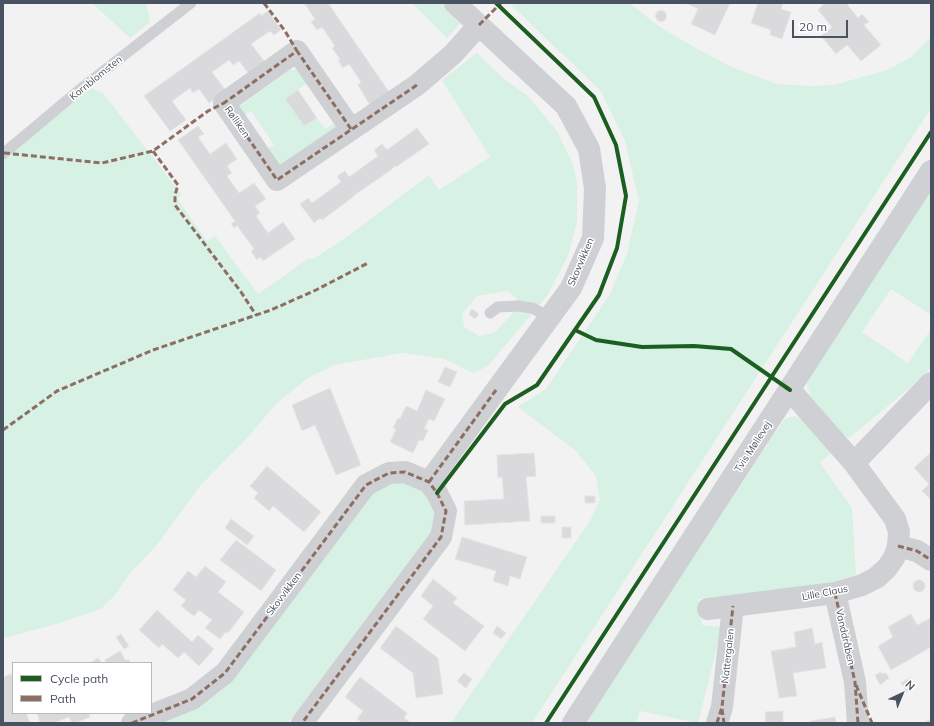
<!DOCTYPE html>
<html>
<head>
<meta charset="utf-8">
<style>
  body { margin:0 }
  #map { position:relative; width:934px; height:726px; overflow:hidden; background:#f3f2f2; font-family:Mulish,sans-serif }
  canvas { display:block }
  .frame { position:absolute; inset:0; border:4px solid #495260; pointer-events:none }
  .legend { position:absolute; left:12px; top:662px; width:140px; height:52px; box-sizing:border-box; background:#fff; border:1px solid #b6babf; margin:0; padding:5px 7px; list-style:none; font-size:12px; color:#495260 }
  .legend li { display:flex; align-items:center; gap:8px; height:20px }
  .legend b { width:20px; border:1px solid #b6babf }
  .north { position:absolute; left:882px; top:674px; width:40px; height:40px; -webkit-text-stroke:3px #fff; paint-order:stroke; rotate:44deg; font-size:11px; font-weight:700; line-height:16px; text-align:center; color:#495260 }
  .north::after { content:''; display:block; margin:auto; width:14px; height:18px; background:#495260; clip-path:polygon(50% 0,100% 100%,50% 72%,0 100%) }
  .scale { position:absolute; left:792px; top:20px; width:56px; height:18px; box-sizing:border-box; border:2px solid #495260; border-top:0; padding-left:5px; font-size:12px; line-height:14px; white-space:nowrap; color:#495260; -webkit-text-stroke:3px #fff; paint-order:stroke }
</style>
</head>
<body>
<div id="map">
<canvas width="934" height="726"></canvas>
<div class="frame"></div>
<ul class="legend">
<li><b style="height:5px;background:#1b5e20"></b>Cycle path</li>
<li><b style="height:5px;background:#8d6e63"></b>Path</li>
</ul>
<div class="north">N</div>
<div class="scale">20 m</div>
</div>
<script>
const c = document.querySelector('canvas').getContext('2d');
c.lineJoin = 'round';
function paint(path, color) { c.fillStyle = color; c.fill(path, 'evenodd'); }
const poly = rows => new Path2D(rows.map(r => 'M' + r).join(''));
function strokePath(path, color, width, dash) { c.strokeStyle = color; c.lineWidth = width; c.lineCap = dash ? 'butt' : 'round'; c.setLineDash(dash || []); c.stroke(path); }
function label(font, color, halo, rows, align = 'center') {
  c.font = font + ' Mulish,sans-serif'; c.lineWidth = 3; c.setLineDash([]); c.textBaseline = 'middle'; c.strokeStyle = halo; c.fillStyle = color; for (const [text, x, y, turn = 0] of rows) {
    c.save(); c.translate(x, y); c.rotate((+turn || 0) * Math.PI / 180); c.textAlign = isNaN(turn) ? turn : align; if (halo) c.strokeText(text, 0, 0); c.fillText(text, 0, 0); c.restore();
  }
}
paint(poly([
  [92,3,146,3,150,22,130,38],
  [412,3,443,3,462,21,447,38],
  [509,3,629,3,660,27,692,46,734,68,777,84,811,86,834,85,887,70,910,58,931,37,931,108,532,723,451,723,590,521,600,500,596,476,575,450,518,407,546,389,610,294,627,254,639,201,625,141,601,91],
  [477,53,504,79,528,96,557,131,573,164,577,182,577,222,568,256,547,296,488,366,473,373,445,359,403,353,334,365,308,378,276,404,248,437,200,486,157,545,131,572,115,595,101,609,50,626,3,638,3,159,92,88,103,93,182,195,177,198,207,241,215,236,258,294,309,258,314,259,348,236,429,175,439,190,490,157,442,80],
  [507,291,517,298,512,314,494,333,479,336,464,327,462,314,477,296],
  [290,70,297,70,307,83,285,99,304,126,317,118,325,129,336,122,337,132,280,171,263,152,274,145,251,111,238,119,239,107],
  [931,189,931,315,891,289,862,332,908,363,931,329,931,367,924,376,849,438,841,433,811,397,806,382],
  [795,416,810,424,832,452,820,463,852,508,856,575,822,585,699,599,702,625,722,627,698,723,640,711,636,723,585,723,773,436,785,419],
  [393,480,420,485,436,508,431,536,288,723,156,723,198,706,220,692,231,679,371,493]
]), '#d7f1e4');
const building = poly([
  [304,3,328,3,389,92,370,105,358,85,361,82,349,64,343,68,338,60,340,59,332,48,335,46,322,27,317,30,311,22,315,19,304,3],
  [730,3,715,35,691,24,698,9,686,3,730,3],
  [758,3,783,3,781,9,791,12,782,39,770,35,771,30,751,23,758,3],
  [825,3,846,3,858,18,862,14,869,22,864,25,881,45,861,61,847,45,836,54,821,36,832,27,818,10,825,3],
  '655.5 16a5.5 5.5 0 1 1 11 0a5.5 5.5 0 1 1-11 0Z',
  [268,11,281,30,274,35,270,31,251,44,265,62,249,74,239,61,233,65,229,60,212,72,226,91,209,103,199,89,193,93,190,88,172,101,186,120,170,131,144,96,260,13,261,16,268,11],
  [298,90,317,118,304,126,285,99,298,90],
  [198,126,204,134,198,137,210,154,226,143,237,159,227,166,232,173,227,176,239,193,254,183,266,199,255,206,260,213,256,216,268,233,283,222,295,239,263,261,260,257,257,260,251,251,254,249,238,227,239,225,234,228,231,224,235,221,178,140,198,126],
  [417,128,429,144,396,167,395,166,391,170,353,196,353,197,322,220,320,218,314,223,300,204,308,198,312,203,341,182,337,176,345,171,349,177,378,156,374,150,382,144,387,150,417,128],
  [472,309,479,314,475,319,469,314,472,309],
  [445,367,457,372,450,387,438,382,445,367],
  [330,388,361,465,336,475,315,425,302,431,292,405,330,388],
  [426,390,445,399,434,421,429,419,424,429,428,430,423,441,419,440,413,453,390,442,396,429,393,428,398,418,400,419,406,406,417,411,426,390],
  [931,452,931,500,922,491,929,484,914,468,931,452],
  [534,453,536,476,526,477,530,521,465,525,464,501,504,499,502,477,498,478,497,455,534,453],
  [267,466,321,512,304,532,273,506,269,511,254,498,258,493,250,486,267,466],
  [585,496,595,496,595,503,585,503,585,496],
  [541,516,555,516,555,523,541,523,541,516],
  [231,519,254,536,247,545,225,528,231,519],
  [562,527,571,527,571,538,562,538,562,527],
  [462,537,527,557,520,579,510,576,508,586,493,581,496,571,455,559,462,537],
  [236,540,276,570,261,591,220,560,236,540],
  [205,566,226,582,218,592,244,612,228,633,226,632,220,639,205,628,212,620,199,610,194,616,181,606,186,600,173,590,188,571,196,577,205,566],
  [433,579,457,598,453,603,484,626,465,651,423,619,433,606,421,596,433,579],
  '913 586a6 6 0 1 1 12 0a6 6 0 1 1-12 0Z',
  [157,610,192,642,198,635,214,649,199,666,184,652,178,658,162,644,159,648,139,630,157,610],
  [911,614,917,625,931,618,931,647,891,670,878,646,893,637,888,627,911,614],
  [396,626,438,658,443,694,416,698,413,673,380,648,396,626],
  [497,626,506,633,501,639,493,633,497,626],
  [812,628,815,644,822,642,826,668,793,673,797,696,779,698,771,651,796,647,794,632,812,628],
  [121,634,129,646,124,649,116,637,121,634],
  [120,651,126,661,128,659,131,663,106,663,105,660,120,651],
  [98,658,102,663,90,663,98,658],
  [881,672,882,674,886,673,889,678,880,685,875,675,881,672],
  [464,673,472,679,466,688,457,681,464,673],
  [11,674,13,679,13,713,26,713,30,723,3,723,3,677,11,674],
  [360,677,407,713,404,718,411,723,363,723,357,719,363,711,345,697,360,677],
  [910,678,913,689,907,692,901,683,910,678],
  [783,711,783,723,766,723,765,712,783,711],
  [37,713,89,713,90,717,75,723,72,723,69,717,53,723,40,723,37,713],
  [835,717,836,723,811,723,811,721,835,717],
  [931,719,931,723,922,723,931,719]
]);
paint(building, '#dadadd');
strokePath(building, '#e4e4e5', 1);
strokePath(poly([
  [3,154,83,87,191,3],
  [490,313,498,307,518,306,532,308,550,317]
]), '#ced0d3', 11);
strokePath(poly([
  [351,129,297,51,224,103,277,180,417,85,453,54,479,25],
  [854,463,931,383],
  [429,482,571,288,593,238,595,188,589,149,566,106,455,3],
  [898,546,917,551,931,560],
  [835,593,855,682,858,723],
  [708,609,835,593,862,585,876,578,887,568,894,558,898,546,899,532,895,519,854,463,790,390],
  [132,723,192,699,225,673,366,485,389,473,405,472,429,482,437,493,446,511,441,537,302,723],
  [717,723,722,707,733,606]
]), '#ced0d3', 22);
strokePath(poly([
  [573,723,931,171]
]), '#ced0d3', 22);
strokePath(poly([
  [264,3,285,31,297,51],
  [479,25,501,3],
  [351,129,297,51,224,103,277,180,417,85],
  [153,151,178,185,175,195,175,205,241,292,256,315],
  [4,153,102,163,153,151,208,111,224,103],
  [3,430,57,391,153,350,271,310,316,290,368,263],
  [429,482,496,390],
  [898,546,917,551,931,560],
  [835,593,855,682,858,723],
  [856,685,872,723],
  [722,709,724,723],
  [132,723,192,699,225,673,366,485,389,473,405,472,429,482,437,493,446,511,441,537,302,723],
  [717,723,722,707,733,606]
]), '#8d6e63', 3, [6, 3]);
strokePath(poly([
  [575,330,596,340,642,347,694,346,731,349,790,390],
  [437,493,505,404,537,385,599,295,617,248,626,196,616,145,594,97,496,3],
  [546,723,931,132]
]), '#1b5e20', 4);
label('10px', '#495260', '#fff', [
  ["Kornblomsten",96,78,-39],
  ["Rølliken",237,122,55],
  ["Skovvikken",581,262,-67],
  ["Tvis Møllevej",753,447,-57],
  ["Lille Claus",825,593,-11],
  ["Skovvikken",284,594,-53],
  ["Vanddråben",845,637,77],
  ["Nattergalen",728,656,-84]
]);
</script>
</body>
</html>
